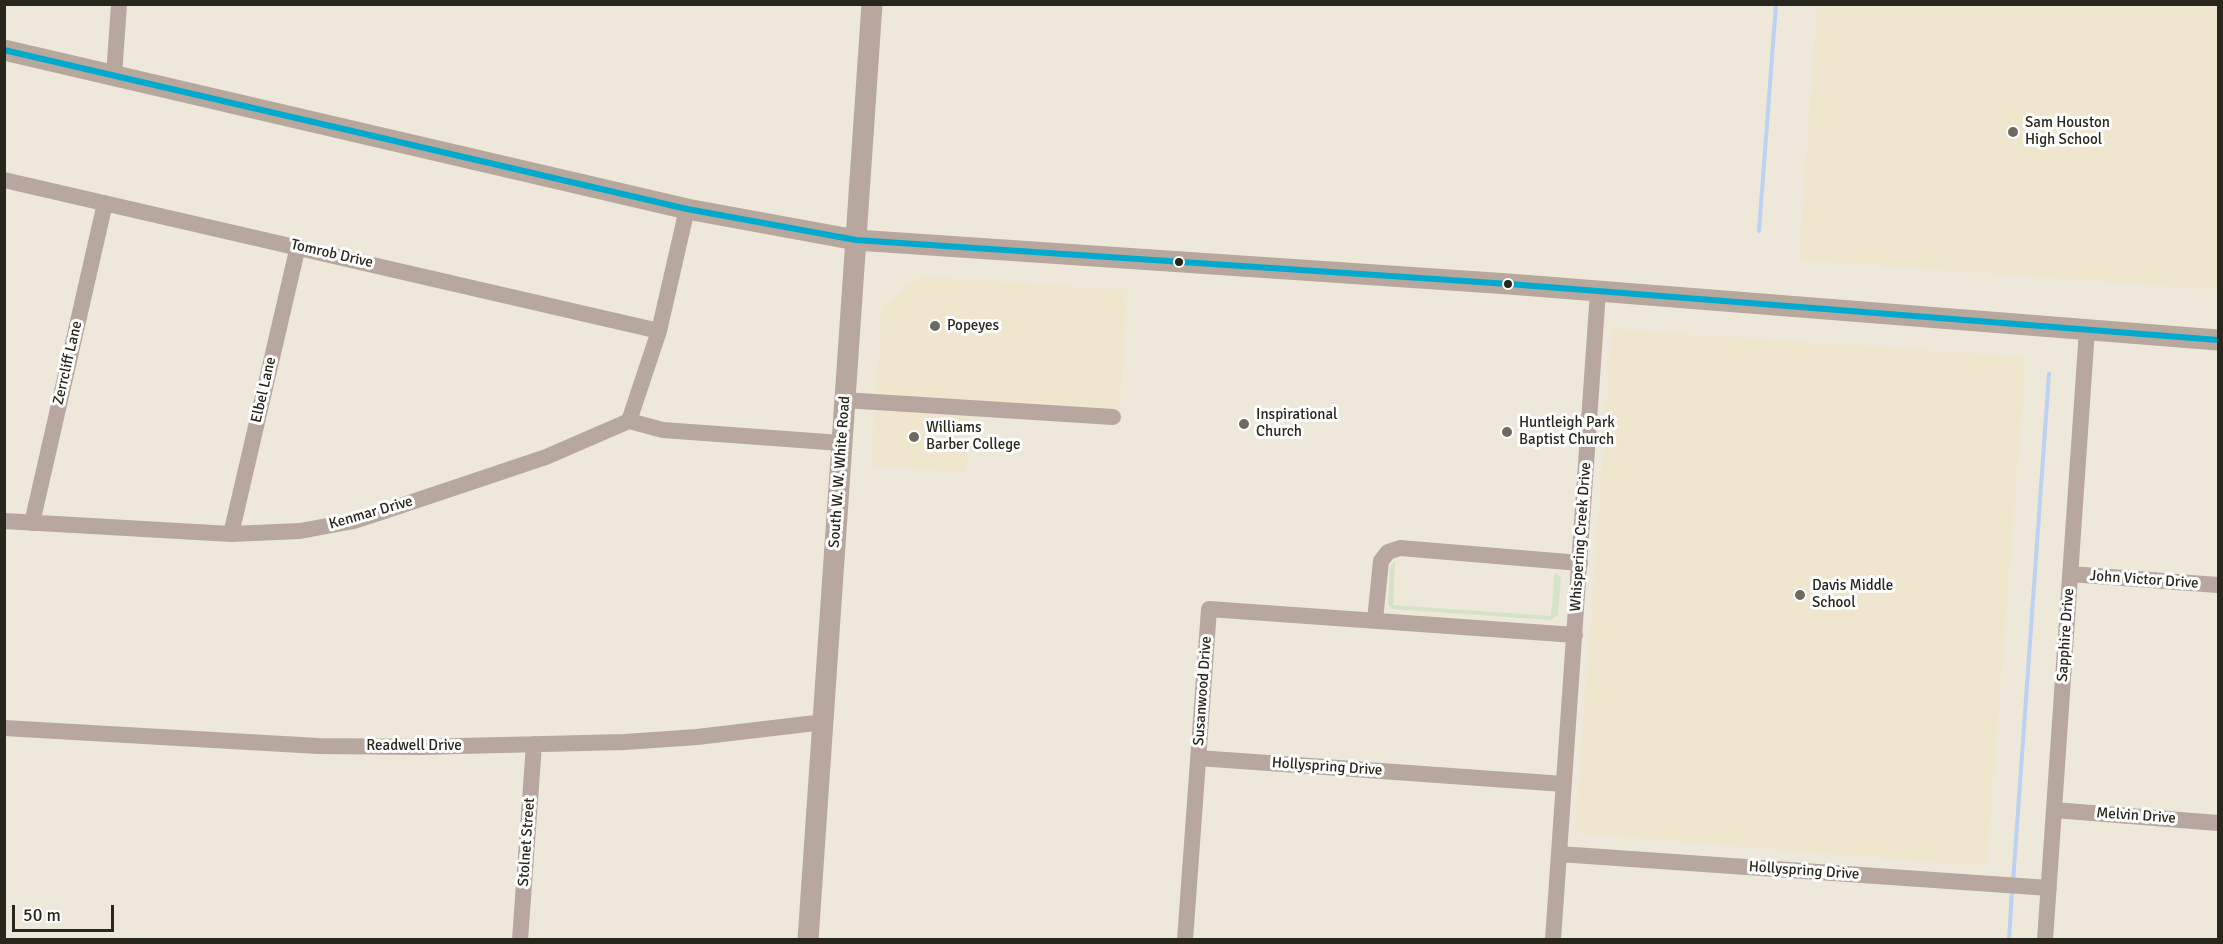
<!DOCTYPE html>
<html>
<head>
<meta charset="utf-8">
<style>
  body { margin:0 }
  #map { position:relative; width:2223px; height:944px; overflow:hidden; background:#ede8da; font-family:Signika,sans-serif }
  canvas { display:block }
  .frame { position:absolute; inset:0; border:6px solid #29261c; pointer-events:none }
  .scale { position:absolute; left:12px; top:905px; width:102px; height:27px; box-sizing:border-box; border:3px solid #29261c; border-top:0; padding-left:8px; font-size:18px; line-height:21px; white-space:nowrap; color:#29261c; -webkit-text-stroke:4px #fff; paint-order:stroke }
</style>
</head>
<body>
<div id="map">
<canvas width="2223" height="944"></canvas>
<div class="frame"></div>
<div class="scale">50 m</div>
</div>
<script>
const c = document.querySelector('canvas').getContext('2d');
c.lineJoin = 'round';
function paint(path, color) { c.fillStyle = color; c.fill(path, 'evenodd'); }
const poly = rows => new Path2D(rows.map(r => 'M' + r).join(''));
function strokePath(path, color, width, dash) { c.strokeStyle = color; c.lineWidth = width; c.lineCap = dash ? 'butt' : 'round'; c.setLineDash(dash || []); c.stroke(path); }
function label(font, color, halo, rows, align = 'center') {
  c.font = font + ' Signika,sans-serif'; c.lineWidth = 6; c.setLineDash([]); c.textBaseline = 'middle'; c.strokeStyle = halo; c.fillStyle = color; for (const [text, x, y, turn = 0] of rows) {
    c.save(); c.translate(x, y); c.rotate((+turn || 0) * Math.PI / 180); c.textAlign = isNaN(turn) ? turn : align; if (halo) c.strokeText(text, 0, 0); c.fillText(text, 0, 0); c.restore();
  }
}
paint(poly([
  [1817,5,2218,5,2218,290,1799,260],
  [919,276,1127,290,1120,410,876,393,882,309],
  [1612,329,2026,357,1987,859,1979,866,1575,833],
  [875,410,969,417,966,472,871,466]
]), '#efe6cd');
paint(poly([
  [1395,561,1393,605,1551,616,1555,572,1561,578,1558,615,1550,620,1392,609,1388,604,1390,566]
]), '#d4e2c6');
strokePath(poly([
  [1759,231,1776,4],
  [2013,882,2049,374],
  [2009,940,2012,890]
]), '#bdd1f0', 4);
strokePath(poly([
  [114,76,119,4],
  [4,180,659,331],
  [844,400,1113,417],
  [629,421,663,430,841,443],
  [4,521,231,534,300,531,354,521,385,511,546,457,629,421,659,331,687,209],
  [32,523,105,203],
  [231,534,298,246],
  [2070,574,2218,585],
  [1375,620,1381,561,1388,552,1400,548,1580,563],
  [4,728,318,746,420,747,625,742,697,737,824,722],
  [1198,758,1564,784],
  [2054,810,2218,823],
  [1559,854,2049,888],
  [520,940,534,744],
  [1185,940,1209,609,1575,635],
  [1553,940,1598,291],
  [2045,940,2087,330]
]), '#b8a79f', 16);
strokePath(poly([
  [4,50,687,209,856,240,1509,284,2218,340],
  [808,940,872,4]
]), '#b8a79d', 21);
strokePath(poly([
  [4,50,687,209,856,240,1509,284,2218,340]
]), '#00a9ce', 6);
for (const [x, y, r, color] of [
  [2013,132,6,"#6e6a5e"],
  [1179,262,5,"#29261c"],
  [1508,284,5,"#29261c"],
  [935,326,6,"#6e6a5e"],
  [1244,424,6,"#6e6a5e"],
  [1507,432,6,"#6e6a5e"],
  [914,437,6,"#6e6a5e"],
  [1800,595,6,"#6e6a5e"]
]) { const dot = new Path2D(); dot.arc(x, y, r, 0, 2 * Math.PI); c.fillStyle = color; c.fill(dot); strokePath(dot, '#fff', 2); }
label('15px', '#29261c', '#fff', [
  ["Sam Houston",2025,123],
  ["High School",2025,140],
  ["Popeyes",947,326],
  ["Inspirational",1256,415],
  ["Church",1256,432],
  ["Huntleigh Park",1519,423],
  ["Baptist Church",1519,440],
  ["Williams",926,428],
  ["Barber College",926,445],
  ["Davis Middle",1812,586],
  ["School",1812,603]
], 'left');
label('15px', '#29261c', '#fff', [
  ["Tomrob Drive",332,254,13],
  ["Zerrcliff Lane",68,363,-77],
  ["Elbel Lane",264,390,-77],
  ["South W. W. White Road",840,472,-86],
  ["Kenmar Drive",371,513,-16],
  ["Whispering Creek Drive",1581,537,-86],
  ["John Victor Drive",2144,580,4],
  ["Sapphire Drive",2066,635,-86],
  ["Susanwood Drive",1203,691,-86],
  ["Readwell Drive",414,746],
  ["Hollyspring Drive",1327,767,4],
  ["Melvin Drive",2136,816,4],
  ["Stolnet Street",527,842,-86],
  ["Hollyspring Drive",1804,871,4]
]);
</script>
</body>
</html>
